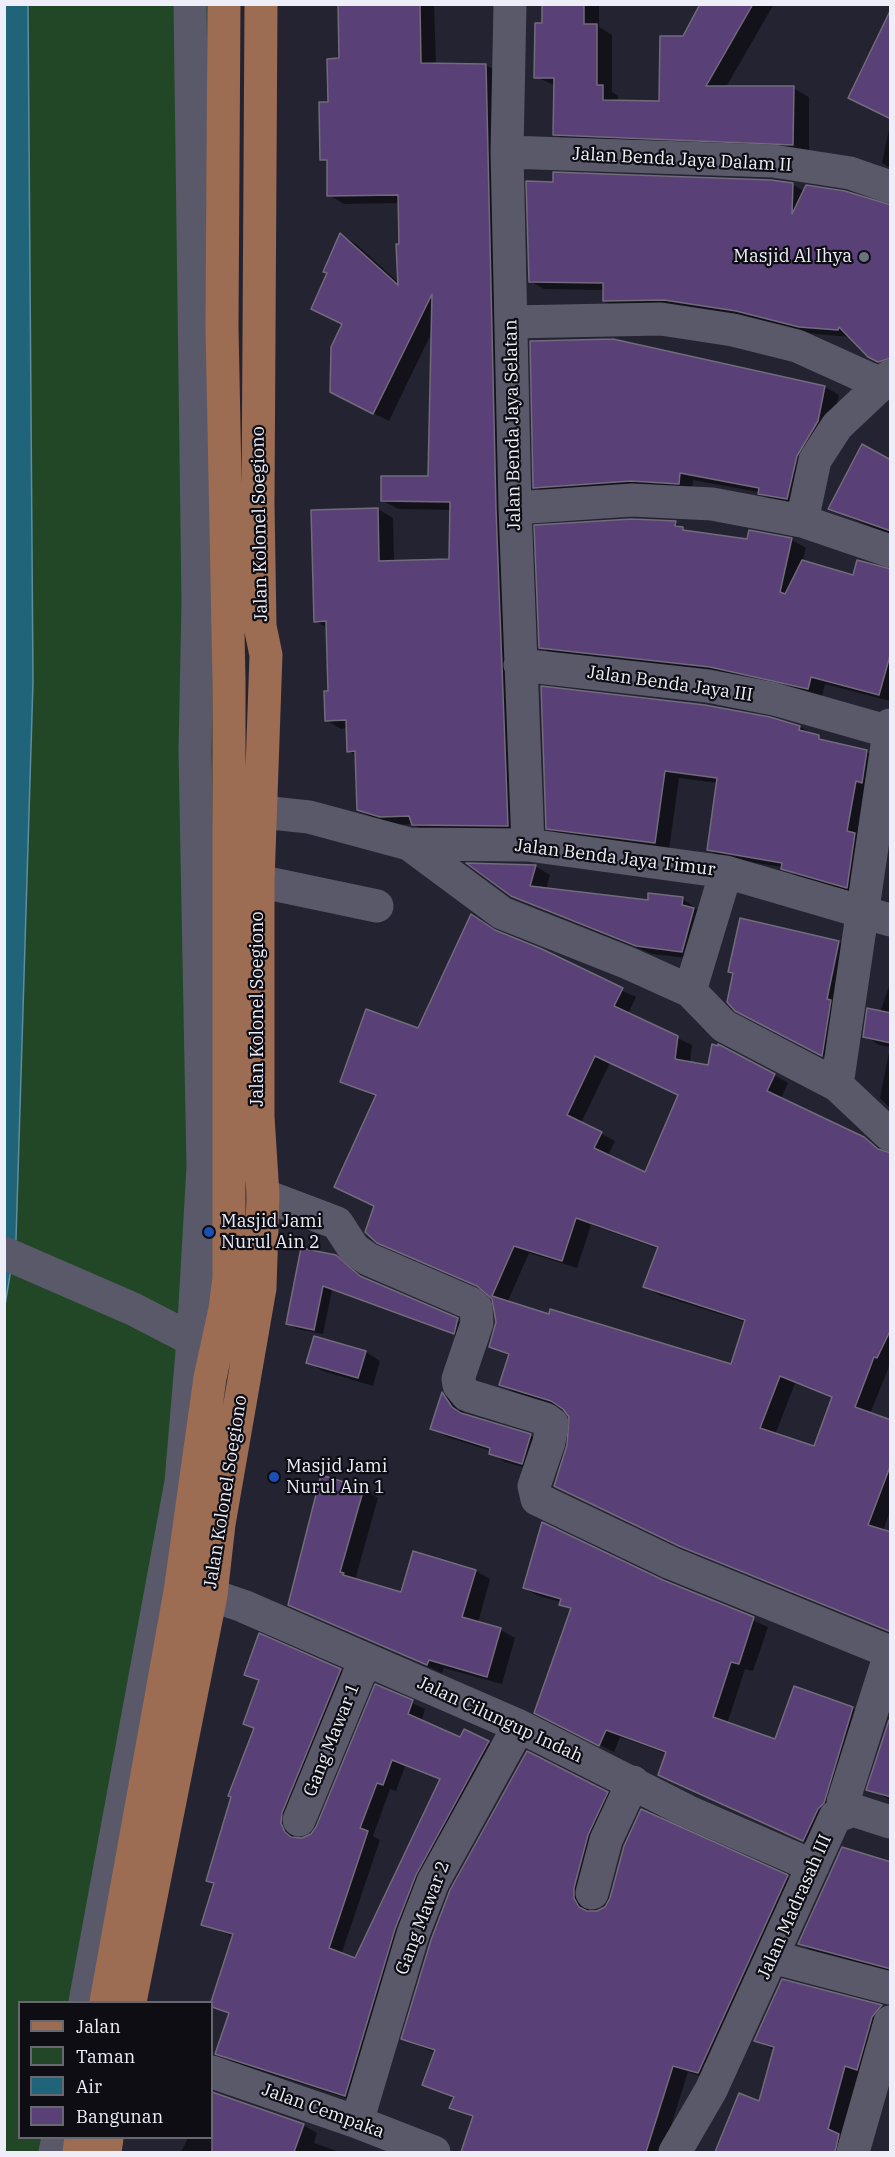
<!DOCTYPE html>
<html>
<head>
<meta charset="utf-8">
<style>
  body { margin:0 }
  #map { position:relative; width:895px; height:2157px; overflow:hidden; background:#242332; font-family:"IBM Plex Serif",serif }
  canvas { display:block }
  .frame { position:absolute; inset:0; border:6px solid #eeeef8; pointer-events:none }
  .legend { position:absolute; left:18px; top:2001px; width:195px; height:138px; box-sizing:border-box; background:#0e0d14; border:2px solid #68676f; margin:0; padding:8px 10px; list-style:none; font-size:18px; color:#eeeef8 }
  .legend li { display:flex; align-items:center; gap:12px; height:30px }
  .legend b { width:30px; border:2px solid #68676f }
</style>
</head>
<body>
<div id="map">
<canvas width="895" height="2157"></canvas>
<div class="frame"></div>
<ul class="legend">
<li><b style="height:8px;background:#9c6c53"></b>Jalan</li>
<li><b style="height:16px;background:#214727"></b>Taman</li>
<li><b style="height:16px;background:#206479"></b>Air</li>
<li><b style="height:16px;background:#594077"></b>Bangunan</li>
</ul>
</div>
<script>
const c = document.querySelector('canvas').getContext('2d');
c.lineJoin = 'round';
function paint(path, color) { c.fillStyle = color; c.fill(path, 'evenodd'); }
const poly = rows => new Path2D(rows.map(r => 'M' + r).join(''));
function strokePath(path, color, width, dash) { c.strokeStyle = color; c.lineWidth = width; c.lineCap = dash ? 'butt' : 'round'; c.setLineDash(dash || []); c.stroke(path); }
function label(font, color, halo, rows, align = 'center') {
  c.font = font + ' "IBM Plex Serif",serif'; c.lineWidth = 4.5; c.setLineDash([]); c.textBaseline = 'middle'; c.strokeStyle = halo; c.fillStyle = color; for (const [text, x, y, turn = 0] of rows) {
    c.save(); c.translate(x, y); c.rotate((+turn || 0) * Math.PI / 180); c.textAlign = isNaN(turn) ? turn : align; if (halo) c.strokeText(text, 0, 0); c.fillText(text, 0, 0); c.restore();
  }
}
paint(poly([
  [5,5,224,5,230,1013,106,2002,20,2002,20,2138,81,2138,79,2152,5,2152]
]), '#214727');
const water = poly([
  [28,4,33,682,16,1239,5,1305,4,5,28,4]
]);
paint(water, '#206479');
strokePath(water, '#5e8d9f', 1.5);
paint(poly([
  [339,4,434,4,436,64,486,65,501,74,523,834,428,833,412,824,396,825,374,818,358,810,357,756,348,751,347,728,341,729,326,720,329,693,328,628,315,621,378,509,393,518,394,562,451,561,451,510,398,509,383,501,429,478,432,332,389,421,347,400,343,324,313,309,329,273,341,235,356,244,399,283,400,203,344,204,329,195,328,163,322,159,330,104,340,60],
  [544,4,599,4,599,27,612,35,612,92,618,96,618,102,661,102,683,37,702,4,774,4,726,87,793,88,809,97,809,153,571,143,555,134,556,86,536,77,544,25],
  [890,124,890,168,882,163],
  [792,184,805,192,890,207,890,368,869,356,851,337,815,334,751,319,618,309,604,301,604,290,544,289,530,281],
  [612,340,825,387,839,395,831,429,801,506,773,501,758,492,693,480,692,491,549,495,535,487],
  [890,461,890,535,830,509],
  [675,522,689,533,748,540,792,540,806,548,802,562,854,576,890,571,890,701,825,684,822,696,555,656,541,647],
  [542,688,800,727,830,743,867,752,881,760,861,895,797,876,782,867,723,858,709,850,718,783,679,778,669,850,562,836,548,828],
  [535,866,550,875,546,890,649,901,683,899,709,918,697,959,652,954,528,904,512,895],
  [472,916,500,936,636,997,628,1014,692,1045,690,1063,774,1075,788,1083,781,1099,864,1138,890,1155,890,1364,870,1414,890,1421,890,1511,883,1531,890,1534,890,1633,695,1553,556,1486,569,1445,571,1417,564,1408,515,1393,501,1384,510,1356,491,1346,497,1322,494,1298,483,1289,378,1241,375,1207,336,1187,377,1097,342,1082,419,1030],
  [610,1063,680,1095,645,1173,608,1156,615,1141,581,1123],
  [591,1225,659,1249,645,1286,659,1295,745,1322,732,1366,507,1303,529,1253,577,1268],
  [795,1383,833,1398,815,1448,775,1435],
  [839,942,854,951,837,1063,752,1019,735,974,730,971],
  [890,984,890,1108,880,1098,890,1047,879,1045,865,1036,880,1012],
  [335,1257,366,1280,466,1325,463,1338,332,1290,323,1334,297,1329,288,1324],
  [315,1338,366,1352,380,1361,373,1386,323,1371,308,1362],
  [443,1394,457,1402,467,1416,531,1436,545,1444,537,1471,505,1462,490,1453,491,1451,447,1437,432,1428],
  [363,1489,378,1498,355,1580,402,1593,476,1571,490,1579,478,1623,501,1630,515,1638,502,1684,444,1668,442,1673,290,1604],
  [662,1581,768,1627,753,1671,745,1669,727,1724,776,1741,795,1688,853,1708,867,1717,818,1848,660,1775,667,1754,620,1737,614,1752,550,1720,572,1610,561,1602,539,1596,524,1588],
  [340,1670,353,1678,293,1831,296,1839,312,1836,318,1828,376,1686,425,1709,421,1722,461,1739,465,1731,501,1750,358,2102,230,2061,217,2053,230,2015,212,2005,234,1937,203,1924,215,1884,208,1880,255,1729,245,1723,260,1682,246,1674],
  [405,1766,441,1780,356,1960,341,1955,380,1840,373,1836,390,1789,396,1791],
  [890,1720,890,1800,868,1789],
  [607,1793,621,1801,588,1908,591,1912,787,1877,801,1885,712,2080,688,2072,664,2148,660,2147,658,2152,462,2152,474,2118,451,2107,454,2099,424,2084,435,2053,403,2039],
  [843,1849,890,1862,890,1972,813,1952,800,1944],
  [783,1981,882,2007,890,2012,850,2152,732,2152,719,2145,760,2103,774,2050,756,2041],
  [212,2093,303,2125,317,2133,314,2143,340,2152,181,2152,188,2138,212,2138]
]), '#0007');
const building = poly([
  [338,4,420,4,421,63,486,64,496,509,508,826,412,825,409,816,380,817,357,810,355,751,347,752,346,720,325,721,324,691,328,691,326,621,314,622,311,510,378,508,379,561,449,559,450,502,381,501,381,476,428,476,432,294,373,414,330,392,331,347,342,324,311,309,327,273,323,272,340,233,398,285,396,244,399,244,398,195,327,196,327,160,320,160,319,102,328,102,327,59,339,58,338,4],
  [542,4,584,4,584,24,597,24,597,85,603,85,603,100,659,101,660,36,683,36,700,4,753,4,706,86,794,86,793,145,553,135,554,78,534,78,535,23,542,23,542,4],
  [891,9,891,119,848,98,891,9],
  [553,172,771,180,793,183,792,214,806,185,845,191,891,205,891,358,878,362,868,357,839,327,838,330,799,327,736,311,664,300,603,301,603,283,529,282,526,181,553,182,553,172],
  [613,339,825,386,818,421,797,456,787,499,758,494,759,488,680,473,679,484,631,481,533,488,530,341,613,339],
  [862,444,891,460,891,531,828,509,862,444],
  [632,519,676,521,675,526,683,527,683,530,747,539,749,530,792,538,780,592,785,594,802,560,853,575,857,560,891,569,891,652,879,695,811,677,808,689,710,667,539,648,534,525,632,519],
  [541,686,705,705,770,717,800,726,799,730,819,735,819,739,867,750,862,783,856,781,847,831,855,833,847,888,781,869,782,863,707,850,717,778,665,771,655,843,546,829,541,686],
  [466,863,536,865,530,886,648,900,648,893,683,897,682,905,694,908,682,952,636,946,511,896,466,863],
  [471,914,495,930,542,949,623,988,614,1006,678,1036,675,1059,708,1065,712,1044,718,1046,718,1044,775,1074,767,1091,864,1137,878,1149,891,1153,891,1329,877,1358,874,1357,855,1407,891,1420,891,1464,868,1525,891,1532,891,1632,679,1546,554,1486,567,1445,569,1417,563,1409,551,1401,499,1385,509,1354,489,1347,496,1322,492,1299,477,1286,377,1243,365,1232,374,1206,334,1187,376,1095,340,1082,366,1009,418,1028,471,914],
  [595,1056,678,1095,645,1172,594,1148,602,1132,567,1115,595,1056],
  [576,1218,658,1247,643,1287,745,1320,731,1364,550,1309,549,1314,492,1296,514,1246,562,1261,576,1218],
  [780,1376,832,1397,814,1446,760,1428,780,1376],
  [740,918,839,941,827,999,831,1000,822,1056,735,1011,727,1002,733,973,728,972,740,918],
  [867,1008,891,1013,891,1043,863,1037,867,1008],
  [301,1248,336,1255,360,1276,458,1318,454,1334,323,1286,314,1330,286,1324,301,1248],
  [314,1336,366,1351,358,1378,306,1363,314,1336],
  [442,1392,452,1407,461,1413,531,1434,522,1464,489,1454,490,1448,430,1429,442,1392],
  [321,1475,364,1488,340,1572,344,1573,343,1575,401,1592,413,1551,476,1570,462,1617,501,1628,487,1677,429,1660,427,1665,288,1605,321,1475],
  [542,1522,663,1580,754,1617,739,1664,731,1662,713,1717,775,1739,794,1686,853,1707,824,1803,818,1809,803,1841,658,1775,666,1752,606,1730,599,1746,534,1713,571,1608,559,1605,561,1599,523,1588,542,1522],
  [259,1633,341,1669,282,1813,281,1823,285,1832,291,1837,302,1838,311,1834,316,1827,375,1684,413,1700,408,1714,460,1737,464,1729,489,1741,416,1875,395,1929,345,2096,215,2054,229,2013,212,2007,211,2002,233,1934,201,1925,214,1883,206,1881,231,1797,228,1796,254,1728,243,1724,259,1680,244,1675,259,1633],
  [392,1760,440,1779,355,1958,329,1948,368,1831,360,1828,377,1783,383,1785,392,1760],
  [889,1720,891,1720,891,1797,866,1790,889,1720],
  [527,1751,608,1792,588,1835,574,1888,574,1898,579,1907,587,1911,597,1911,605,1907,610,1898,624,1846,641,1809,788,1875,698,2073,673,2066,646,2152,461,2152,473,2116,449,2108,454,2097,422,2085,435,2050,401,2039,431,1940,450,1890,527,1751],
  [842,1847,891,1862,891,1969,798,1944,842,1847],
  [782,1979,882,2005,872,2017,857,2070,845,2066,828,2129,839,2134,835,2152,715,2152,739,2093,759,2101,774,2047,754,2041,782,1979],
  [212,2092,304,2124,294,2152,212,2152,212,2092]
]);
paint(building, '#594077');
strokePath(building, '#726b7c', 1.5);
strokePath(poly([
  [510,4,507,152,515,508,528,845],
  [507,152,773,161,850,173,890,187],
  [511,322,661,319,733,330,797,346,881,384],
  [515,508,632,500,712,504,802,521,890,551],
  [802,521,815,460,837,426,890,376],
  [520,665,708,686,774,699,890,732],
  [233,809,309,817,409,844,528,845,726,872,890,920],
  [409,844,502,913,628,963,690,991,724,1026,837,1085,890,1135],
  [258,881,377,906],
  [690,991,726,872],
  [837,1085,890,725],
  [263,1195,337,1223,354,1249,368,1259,470,1303,476,1308,477,1323,458,1379,459,1385,467,1395,545,1419,552,1424,549,1442,534,1486,537,1499,671,1563,890,1652],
  [4,1253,133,1309,193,1340],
  [184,1592,211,1595,243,1606,519,1726,687,1811,813,1866],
  [844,1812,843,1802,890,1654],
  [299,1820,365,1660],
  [592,1893,606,1840,633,1782],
  [772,1957,890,1988],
  [85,2002,181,1482,193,1340,203,1167,195,751,198,603,190,4],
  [212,2072,357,2122,434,2152],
  [357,2122,413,1934,433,1882,519,1726],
  [55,2152,58,2138],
  [675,2152,711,2090,835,1817,853,1810,890,1822],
  [853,2152,890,2022]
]), '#5a5969', 33);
strokePath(poly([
  [106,2002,180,1592,210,1378,225,1309,229,1278,229,681,222,326,224,4],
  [130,2002,211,1595,219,1524,260,1288,263,1195,258,1117,258,881,266,655,260,626,258,503,261,4],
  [79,2152,81,2138],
  [105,2152,107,2138]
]), '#9c6c53', 33);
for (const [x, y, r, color] of [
  [864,257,6,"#6b7280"],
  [209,1232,6,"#1a4fb4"],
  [274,1477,6,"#1a4fb4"]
]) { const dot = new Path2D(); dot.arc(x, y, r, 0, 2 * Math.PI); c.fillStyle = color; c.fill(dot); strokePath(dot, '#0e0d14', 2); }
label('18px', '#eeeef8', '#0e0d14', [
  ["Jalan Benda Jaya Dalam II",682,160,3],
  ["Jalan Benda Jaya Selatan",513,425,-91],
  ["Jalan Kolonel Soegiono",260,524,-91],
  ["Jalan Benda Jaya III",670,684,8],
  ["Jalan Benda Jaya Timur",615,858,7],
  ["Jalan Kolonel Soegiono",258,1009,-90],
  ["Jalan Kolonel Soegiono",226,1492,-81],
  ["Jalan Cilungup Indah",500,1720,25],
  ["Gang Mawar 1",332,1740,-68],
  ["Jalan Madrasah III",795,1907,-66],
  ["Gang Mawar 2",423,1918,-69],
  ["Jalan Cempaka",323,2111,20]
]);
label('18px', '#eeeef8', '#0e0d14', [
  ["Masjid Al Ihya",852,257,"right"],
  ["Masjid Jami",221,1222],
  ["Nurul Ain 2",221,1243],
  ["Masjid Jami",286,1467],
  ["Nurul Ain 1",286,1488]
], 'left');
</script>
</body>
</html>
